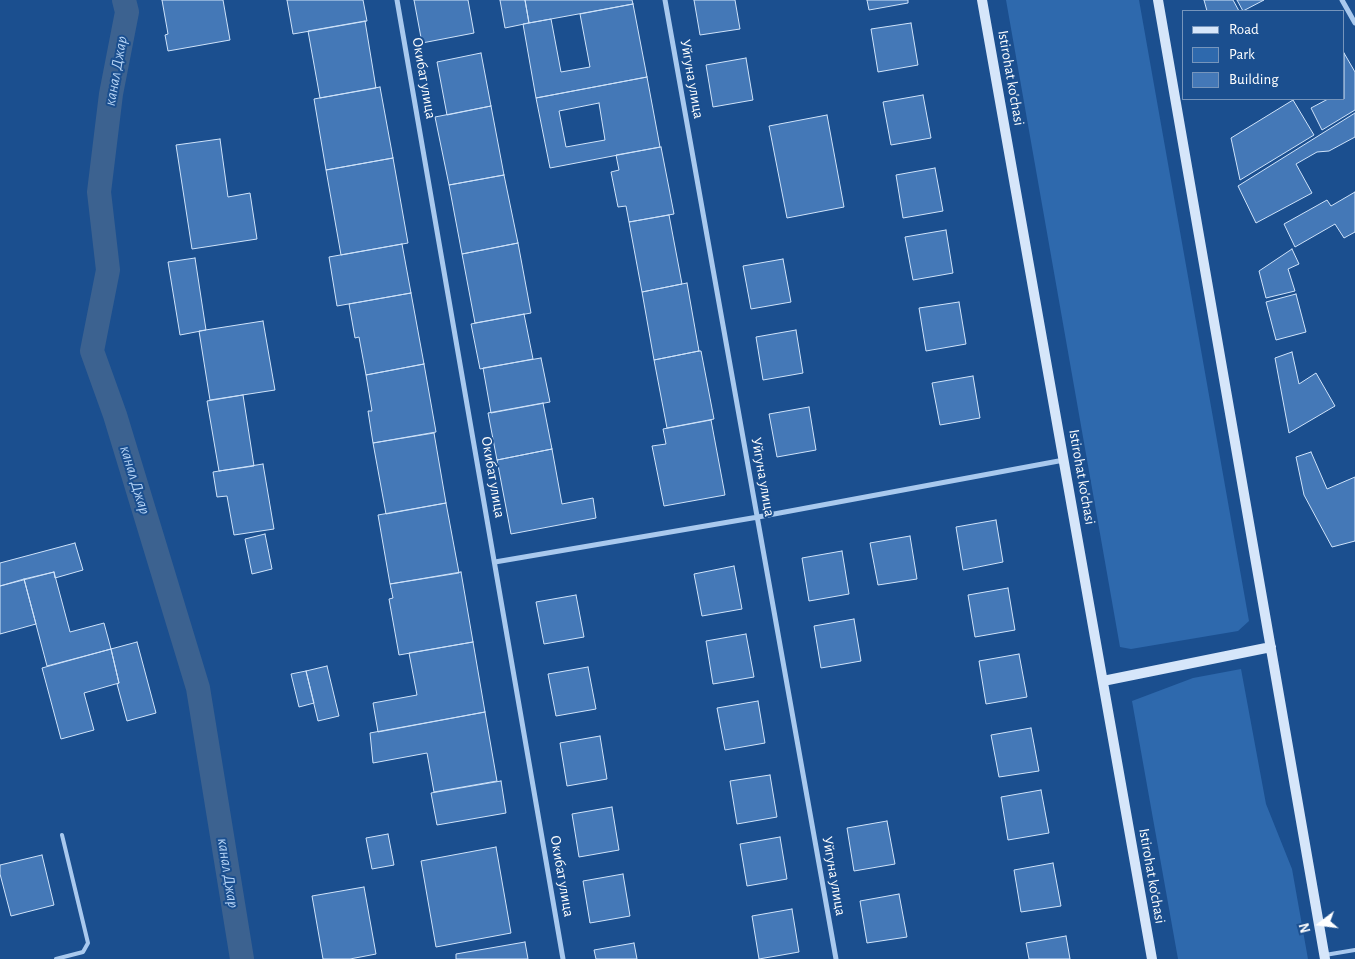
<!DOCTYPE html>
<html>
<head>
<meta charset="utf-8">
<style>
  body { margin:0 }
  #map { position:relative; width:1355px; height:959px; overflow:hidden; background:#1b4f8f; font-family:"Alegreya Sans",sans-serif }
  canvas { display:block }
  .legend { position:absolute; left:1182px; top:10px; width:162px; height:90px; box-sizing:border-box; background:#1b4f8f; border:1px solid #7695bc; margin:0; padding:6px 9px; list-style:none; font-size:15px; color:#fff }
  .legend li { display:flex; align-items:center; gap:10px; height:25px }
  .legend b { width:25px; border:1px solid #7695bc }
  .north { position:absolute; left:1295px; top:899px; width:50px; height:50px; -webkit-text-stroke:4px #1b4f8f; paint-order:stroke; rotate:255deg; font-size:14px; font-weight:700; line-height:20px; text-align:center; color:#fff }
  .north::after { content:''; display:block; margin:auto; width:18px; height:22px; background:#fff; clip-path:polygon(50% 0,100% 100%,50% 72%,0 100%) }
</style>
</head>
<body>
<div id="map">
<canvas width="1355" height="959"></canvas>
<ul class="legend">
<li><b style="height:6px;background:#d6e6fa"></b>Road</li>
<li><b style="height:14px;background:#2e69ad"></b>Park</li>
<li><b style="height:14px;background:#4478b7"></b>Building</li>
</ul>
<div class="north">N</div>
</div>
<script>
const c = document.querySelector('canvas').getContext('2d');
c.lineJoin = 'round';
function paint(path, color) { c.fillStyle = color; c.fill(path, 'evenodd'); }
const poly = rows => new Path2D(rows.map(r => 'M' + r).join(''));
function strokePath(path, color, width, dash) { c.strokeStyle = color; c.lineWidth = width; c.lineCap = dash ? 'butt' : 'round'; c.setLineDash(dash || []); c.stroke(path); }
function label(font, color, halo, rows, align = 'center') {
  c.font = font + ' "Alegreya Sans",sans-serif'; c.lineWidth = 4; c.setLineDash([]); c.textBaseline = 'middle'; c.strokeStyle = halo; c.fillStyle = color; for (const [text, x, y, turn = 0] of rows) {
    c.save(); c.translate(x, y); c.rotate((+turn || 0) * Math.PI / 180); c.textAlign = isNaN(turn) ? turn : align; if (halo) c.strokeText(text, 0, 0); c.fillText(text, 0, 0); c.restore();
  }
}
paint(poly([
  [1006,0,1139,0,1249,621,1238,631,1131,649,1120,647],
  [1241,669,1266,804,1292,869,1308,959,1178,959,1132,701,1193,678]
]), '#2e69ad');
strokePath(poly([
  [124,0,127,12,111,94,99,192,108,270,92,351,115,415,198,688,242,959]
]), '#3c6290', 24);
const building = poly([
  [162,0,223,0,230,40,168,51,165,35,168,34,162,0],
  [287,0,363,0,367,21,293,34,287,0],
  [414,0,468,0,474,33,422,43,414,0],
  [500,0,525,0,529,23,505,28,500,0],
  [525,0,632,0,633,4,529,23,525,0],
  [694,0,735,0,740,29,700,35,694,0],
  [867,0,908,0,908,3,869,10,867,0],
  [1204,0,1233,0,1239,11,1207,11,1204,0],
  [1237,0,1264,0,1243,11,1237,0],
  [633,4,647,77,536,98,523,24,551,19,561,72,590,67,580,14,633,4],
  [365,21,376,88,320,98,308,31,365,21],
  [911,23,918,65,878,72,871,29,911,23],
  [481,53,491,106,447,115,437,62,481,53],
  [1344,53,1355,72,1355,110,1322,130,1311,108,1328,99,1344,99,1344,53],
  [746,58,753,100,713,107,706,65,746,58],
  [647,77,660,147,550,168,536,98,647,77],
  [599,103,605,140,566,147,559,111,599,103],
  [380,87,393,158,326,170,314,99,380,87],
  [923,95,931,138,891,145,883,102,923,95],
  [1293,100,1314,135,1240,180,1231,138,1293,100],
  [491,106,504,175,449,185,435,117,491,106],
  [1355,113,1355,137,1329,151,1317,152,1296,164,1312,193,1256,223,1238,186,1355,113],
  [827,115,844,207,787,218,769,126,827,115],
  [220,139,228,197,250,193,257,239,192,249,176,145,220,139],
  [661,147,674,214,629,222,626,206,618,207,611,172,619,170,616,155,661,147],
  [393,158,408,243,341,255,326,170,393,158],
  [935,168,943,211,903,218,896,175,935,168],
  [504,175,518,243,462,254,449,185,504,175],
  [1355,192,1355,232,1344,238,1335,224,1295,247,1284,224,1327,200,1331,206,1355,192],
  [669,215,682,284,642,292,629,222,669,215],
  [946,230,953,273,913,280,905,237,946,230],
  [518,243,531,313,475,323,462,254,518,243],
  [402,244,411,293,337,306,329,257,402,244],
  [1292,249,1299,264,1288,269,1295,291,1266,298,1259,271,1292,249],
  [195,258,206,330,180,335,168,262,195,258],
  [783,259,791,302,751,309,743,266,783,259],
  [687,283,699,351,654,360,642,292,687,283],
  [411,293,424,364,366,375,359,337,355,338,349,304,411,293],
  [1296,294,1306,332,1276,340,1266,302,1296,294],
  [959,302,966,344,926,351,919,308,959,302],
  [524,314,533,359,480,369,471,324,524,314],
  [263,321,275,390,210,400,199,331,263,321],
  [796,330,803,373,763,380,756,337,796,330],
  [699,351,701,351,714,419,667,428,654,360,699,351],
  [1292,352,1299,384,1316,373,1335,406,1289,433,1275,358,1292,352],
  [541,358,550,402,491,413,483,368,541,358],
  [424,364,436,432,373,443,368,411,372,411,366,375,424,364],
  [973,376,980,418,940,425,932,383,973,376],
  [243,395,254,466,219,471,207,401,243,395],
  [543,403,552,449,497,460,488,413,543,403],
  [809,407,816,450,777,457,769,414,809,407],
  [711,420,725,495,664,506,652,446,666,444,663,429,711,420],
  [434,433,446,503,386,514,373,443,434,433],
  [552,449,562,504,593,498,596,518,511,534,497,460,552,449],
  [1311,452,1327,489,1355,477,1355,541,1332,547,1304,495,1296,457,1311,452],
  [263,464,274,529,234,535,227,496,217,497,213,472,263,464],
  [446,503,459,573,390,584,378,515,446,503],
  [996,520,1003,562,963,570,956,527,996,520],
  [265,534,272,569,252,574,245,539,265,534],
  [910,536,917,579,878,585,870,543,910,536],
  [75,543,83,570,55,578,54,572,0,586,0,563,75,543],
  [842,551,849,594,809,601,802,558,842,551],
  [734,566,742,609,702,616,694,574,734,566],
  [54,572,70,632,104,623,111,649,47,666,24,579,54,572],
  [461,572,473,642,399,655,389,599,393,598,390,584,461,572],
  [24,579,36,624,0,634,0,586,24,579],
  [1008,588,1015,630,975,637,968,595,1008,588],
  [576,595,584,637,544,644,536,602,576,595],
  [854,619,861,661,821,668,814,626,854,619],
  [746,634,754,677,713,684,706,641,746,634],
  [137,642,156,713,127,721,117,684,119,683,111,649,137,642],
  [473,642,485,712,378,732,373,703,417,695,409,653,473,642],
  [111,649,119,683,84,693,94,730,61,739,42,668,111,649],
  [1019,654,1027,697,986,704,979,661,1019,654],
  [327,666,339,716,318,721,306,671,327,666],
  [588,667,596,709,556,716,548,674,588,667],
  [306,671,314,703,299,707,291,674,306,671],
  [758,701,765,743,725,750,717,708,758,701],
  [485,712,497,781,434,792,427,753,373,763,370,733,485,712],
  [1031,728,1039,771,999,777,991,735,1031,728],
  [600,736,607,779,567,786,560,743,600,736],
  [770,775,777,817,737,824,730,781,770,775],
  [501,781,506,813,437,825,431,793,501,781],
  [1041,790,1049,833,1008,840,1001,797,1041,790],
  [612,807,619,850,579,857,572,814,612,807],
  [887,821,895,864,854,871,847,828,887,821],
  [388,834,394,865,372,869,366,838,388,834],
  [780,837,787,879,747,886,740,844,780,837],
  [496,847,511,933,436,947,421,861,496,847],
  [42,855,54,905,11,916,0,874,0,865,42,855],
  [1053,863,1061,906,1021,912,1014,870,1053,863],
  [623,874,630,916,590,923,583,881,623,874],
  [364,887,376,954,350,959,323,959,312,896,364,887],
  [899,894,907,937,867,943,860,901,899,894],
  [792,909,799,952,759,959,752,916,792,909],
  [1066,936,1070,959,1029,959,1026,943,1066,936],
  [525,942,528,959,456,959,456,954,525,942],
  [634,943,637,959,596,959,594,950,634,943]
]);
paint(building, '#4478b7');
strokePath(building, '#cfe3fa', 1);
strokePath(poly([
  [1325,955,1355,950],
  [56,959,83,952,88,943,62,835]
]), '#a9c9ee', 4);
strokePath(poly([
  [397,0,563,959],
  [665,0,836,959],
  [1342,0,1355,23],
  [495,562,758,517,1064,460]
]), '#a9c9ee', 5);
strokePath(poly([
  [982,0,1152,959],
  [1158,0,1325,959],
  [1103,681,1271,647]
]), '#d6e6fa', 10);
label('15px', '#fff', '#1b4f8f', [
  ["Окибат улица",424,78,80],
  ["Istirohat ko'chasi",1011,78,80],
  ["Уйгуна улица",692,79,80],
  ["Окибат улица",493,477,80],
  ["Уйгуна улица",763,477,80],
  ["Istirohat ko'chasi",1082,477,80],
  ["Окибат улица",562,876,80],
  ["Уйгуна улица",834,876,80],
  ["Istirohat ko'chasi",1152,876,80]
]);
label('italic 16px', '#b5d3f5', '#1b4f8f', [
  ["канал Джар",116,71,-80],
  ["канал Джар",135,480,73],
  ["канал Джар",228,873,81]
]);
</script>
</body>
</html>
